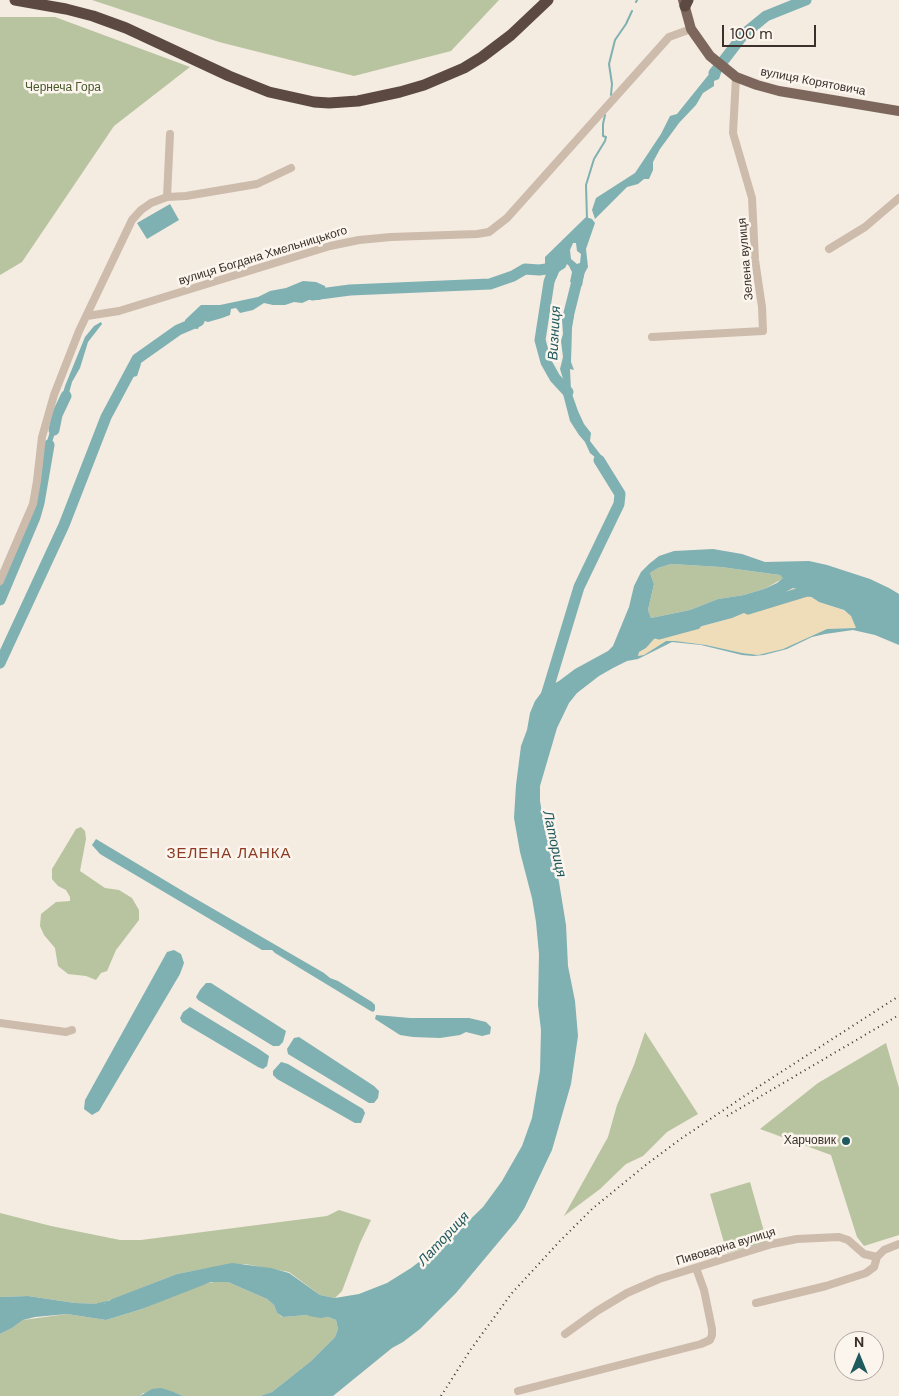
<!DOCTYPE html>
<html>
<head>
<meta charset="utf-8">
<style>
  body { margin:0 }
  #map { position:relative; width:899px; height:1396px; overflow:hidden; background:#f4ebe1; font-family:"DM Sans",sans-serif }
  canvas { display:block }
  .north { position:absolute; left:834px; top:1331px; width:50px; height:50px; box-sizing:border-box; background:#fbf5ee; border:1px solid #aea6a0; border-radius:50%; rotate:0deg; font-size:14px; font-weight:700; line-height:20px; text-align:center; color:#3b302b }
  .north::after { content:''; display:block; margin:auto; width:18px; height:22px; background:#1f5a5e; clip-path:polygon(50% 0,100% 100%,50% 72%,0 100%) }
  .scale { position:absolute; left:722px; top:25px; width:94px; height:22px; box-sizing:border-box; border:2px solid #3b302b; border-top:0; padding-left:6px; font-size:15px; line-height:18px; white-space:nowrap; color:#3b302b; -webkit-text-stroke:4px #fbf5ee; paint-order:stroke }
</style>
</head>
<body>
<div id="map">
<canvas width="899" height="1396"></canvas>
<div class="north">N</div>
<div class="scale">100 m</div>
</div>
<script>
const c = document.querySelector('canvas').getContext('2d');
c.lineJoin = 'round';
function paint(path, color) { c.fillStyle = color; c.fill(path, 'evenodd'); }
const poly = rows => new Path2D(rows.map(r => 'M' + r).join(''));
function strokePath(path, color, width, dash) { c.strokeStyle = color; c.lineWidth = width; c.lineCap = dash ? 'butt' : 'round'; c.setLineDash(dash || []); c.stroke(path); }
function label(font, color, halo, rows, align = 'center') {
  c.font = font + ' "DM Sans",sans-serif'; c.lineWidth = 5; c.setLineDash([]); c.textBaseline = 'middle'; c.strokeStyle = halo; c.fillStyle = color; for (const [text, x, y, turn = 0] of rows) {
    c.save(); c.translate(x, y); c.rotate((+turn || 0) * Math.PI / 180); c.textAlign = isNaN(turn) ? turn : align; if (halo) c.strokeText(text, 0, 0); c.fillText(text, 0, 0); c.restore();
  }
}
paint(poly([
  [92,0,499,0,451,51,354,76,219,42],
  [0,17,55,17,190,67,114,126,22,262,0,275],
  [671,564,721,567,780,575,784,578,764,589,744,595,718,599,690,610,651,618,648,610,654,584,650,573,658,568],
  [81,827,85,831,86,839,80,871,105,888,119,890,132,898,139,910,139,920,116,950,107,971,101,973,96,980,86,976,68,974,58,966,55,948,44,935,40,926,41,914,56,902,70,901,70,897,66,890,58,886,52,879,52,869,76,829],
  [645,1032,698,1114,667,1132,643,1156,626,1164,600,1189,564,1216,608,1137,617,1105,634,1065],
  [886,1043,899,1088,899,1235,864,1246,857,1237,831,1155,760,1129,818,1083],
  [750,1182,767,1242,727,1253,710,1194],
  [339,1210,371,1220,360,1243,342,1291,335,1298,320,1295,289,1272,245,1264,203,1269,177,1274,100,1304,75,1303,28,1296,0,1297,0,1213,51,1226,120,1240,141,1240,327,1216],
  [218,1281,228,1282,267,1299,274,1305,277,1313,282,1317,307,1315,328,1317,336,1320,338,1329,335,1337,311,1361,272,1392,260,1396,183,1396,174,1392,143,1393,140,1396,0,1396,0,1334,12,1328,23,1320,67,1314,106,1320,142,1309,200,1285]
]), '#b8c4a0');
paint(poly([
  [793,588,801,590,819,602,843,610,851,616,856,628,827,629,783,649,758,655,742,653,706,645,675,641,666,641,644,655,638,656,639,652,646,648,654,639,678,627,692,629,732,618,756,608]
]), '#efdcb8');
paint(poly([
  [714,68,721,73,719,79,714,81,714,86,703,93,696,105,679,123,660,149,653,162,653,170,649,179,644,179,638,184,627,187,595,219,592,210,596,198,635,173,661,134,670,116,677,114],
  [170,204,179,220,147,239,137,223],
  [586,217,592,219,595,223,586,249,588,267,584,274,582,286,570,282,572,272,569,266,567,264,559,272,556,279,547,278,548,272,545,264,545,257],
  [573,243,576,243,577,251,581,254,580,263,577,264,571,259,570,250],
  [303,281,316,282,325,286,326,293,320,300,311,299,302,303,294,302,285,305,273,305,264,303,253,310,240,313,236,308,231,309,230,315,222,318,208,322,201,320,198,329,185,327,185,320,201,305,220,305,258,297,270,291,286,288],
  [571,303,574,316,572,328,571,362,574,370,570,369,571,391,578,411,584,424,591,433,590,441,607,463,607,478,598,467,596,458,590,453,585,442,579,435,570,421,562,390,564,382,560,369,563,357,561,341,563,334,562,319,566,306],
  [101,322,102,324,88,342,80,368,72,382,65,408,61,408,60,403,65,386,85,337,94,326],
  [141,364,137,376,133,377,128,369,129,366],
  [57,415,59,422,46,459,46,444,55,416],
  [713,549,742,554,765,562,809,561,827,565,870,579,889,588,899,594,899,645,875,635,853,630,825,634,812,637,787,649,764,655,753,656,742,655,701,645,672,642,638,659,627,661,613,668,599,676,577,693,569,703,557,728,540,786,540,801,544,825,555,862,559,882,566,925,568,966,575,1001,578,1036,571,1084,552,1150,525,1207,517,1220,456,1293,420,1329,403,1342,392,1348,333,1396,260,1396,272,1392,311,1361,335,1337,338,1329,336,1320,328,1317,307,1315,283,1317,277,1313,274,1305,267,1299,228,1282,211,1282,142,1309,106,1320,67,1314,35,1317,23,1320,12,1328,0,1334,0,1297,28,1296,75,1303,104,1304,112,1299,177,1274,232,1263,271,1268,289,1273,320,1295,335,1298,359,1294,387,1283,411,1268,452,1237,483,1207,502,1181,522,1146,532,1118,540,1071,541,1030,538,1005,539,954,536,922,532,898,520,852,514,818,516,785,521,746,527,730,530,713,535,701,544,689,559,681,575,669,608,651,613,646,629,607,634,586,641,572,649,564,659,556,674,551],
  [671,564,721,567,780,575,783,578,777,583,764,589,744,595,718,599,690,610,651,618,648,610,654,584,650,573,658,568],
  [793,588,801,590,819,602,844,610,851,616,856,628,827,629,783,649,758,655,742,653,706,645,675,641,666,641,644,655,638,656,639,652,646,648,654,639,665,636,678,627,691,629,732,618,756,608],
  [96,839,191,896,324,973,330,978,338,981,372,1002,375,1005,375,1010,373,1012,369,1010,275,953,272,950,262,950,100,854,92,845],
  [174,950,181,954,184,963,180,974,99,1111,92,1115,84,1109,85,1100,167,952],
  [206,983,211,983,286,1031,283,1042,279,1046,273,1046,198,1000,196,997,200,990],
  [190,1007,259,1049,269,1056,267,1066,263,1069,258,1067,182,1022,180,1018,183,1012],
  [376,1015,410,1018,469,1018,486,1022,491,1027,490,1034,482,1036,466,1032,460,1035,440,1038,413,1037,400,1035,375,1019],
  [299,1037,374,1086,379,1091,378,1098,374,1103,369,1103,288,1054,287,1049,294,1038],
  [281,1062,288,1064,363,1109,365,1113,361,1123,355,1123,277,1079,273,1075,273,1071],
  [161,1388,174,1392,183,1396,140,1396,152,1389]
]), '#7fb0b2');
strokePath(poly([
  [636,2,637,0],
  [611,95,612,84,609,64,615,40,626,24,632,11],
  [587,219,586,185,594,159,605,141,606,137,603,136,603,124,605,115],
  [98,1304,108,1302],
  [309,1315,321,1317,326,1316]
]), '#7fb0b2', 2);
strokePath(poly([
  [714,73,744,34,766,16,806,0],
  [554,268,549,282,540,340,546,362,555,378,568,392],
  [312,295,350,290,490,284,513,276,525,269,539,270,554,268,561,264],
  [568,317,580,269],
  [54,430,57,415,66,396],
  [0,600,35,517,39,503,49,445],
  [748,609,807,591,819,592],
  [659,634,696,624],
  [0,663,64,525,106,417,137,359,178,330,199,321],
  [545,699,579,587,619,504,620,494,599,460]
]), '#7fb0b2', 11);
strokePath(poly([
  [167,197,170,134],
  [829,249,865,227,899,198],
  [87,316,119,311,330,246,359,240,391,237,477,234,489,232,507,218,669,37,691,29],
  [652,337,763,331,762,307,755,260,752,198,733,133,736,77],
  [0,581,33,504,37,481,42,437,54,395,79,331,132,220,141,210,151,203,167,197,186,196,257,184,291,168],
  [0,1023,66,1032,72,1030],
  [756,1303,826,1286,866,1273,874,1267,877,1257],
  [565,1334,597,1311,627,1293,659,1279,772,1244,797,1239,839,1237,848,1240,864,1254,877,1257,884,1250,899,1244],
  [518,1391,701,1344,710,1340,712,1335,712,1329,704,1290,696,1268]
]), '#cdbbac', 8);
strokePath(poly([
  [683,0,691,29,710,56,736,77,757,85,779,91,899,111]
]), '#7d675c', 10);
strokePath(poly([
  [15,0,66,9,93,16,126,28,229,76,269,92,314,102,329,103,358,101,400,92,424,85,464,68,482,57,511,35,548,0],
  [685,6,688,0]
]), '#5c4a42', 11);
strokePath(poly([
  [727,1116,899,1015],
  [441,1396,471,1349,512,1293,559,1242,592,1209,647,1164,682,1138,761,1085,899,996]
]), '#3b302b', 2, [1, 4]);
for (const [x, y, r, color] of [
  [846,1141,5,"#1f5a5e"]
]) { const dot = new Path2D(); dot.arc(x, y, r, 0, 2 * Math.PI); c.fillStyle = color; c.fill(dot); strokePath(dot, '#fbf5ee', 2); }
label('12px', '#3b302b', '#fbf5ee', [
  ["вулиця Корятовича",813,82,11],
  ["вулиця Богдана Хмельницького",263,256,-17],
  ["Зелена вулиця",746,259,-95],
  ["Пивоварна вулиця",726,1247,-17]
]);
label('12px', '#4a5a2e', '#fbf5ee', [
  ["Чернеча Гора",63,88]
]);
label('12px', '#3b302b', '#fbf5ee', [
  ["Харчовик",836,1141]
], 'right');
label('italic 14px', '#1f5a5e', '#fbf5ee', [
  ["Визниця",555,333,-87],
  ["Латориця",554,844,78],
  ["Латориця",444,1239,-47]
]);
c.letterSpacing = '1px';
label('15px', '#8c3b22', '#fbf5ee', [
  ["ЗЕЛЕНА ЛАНКА",229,854]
]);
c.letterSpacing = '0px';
</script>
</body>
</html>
